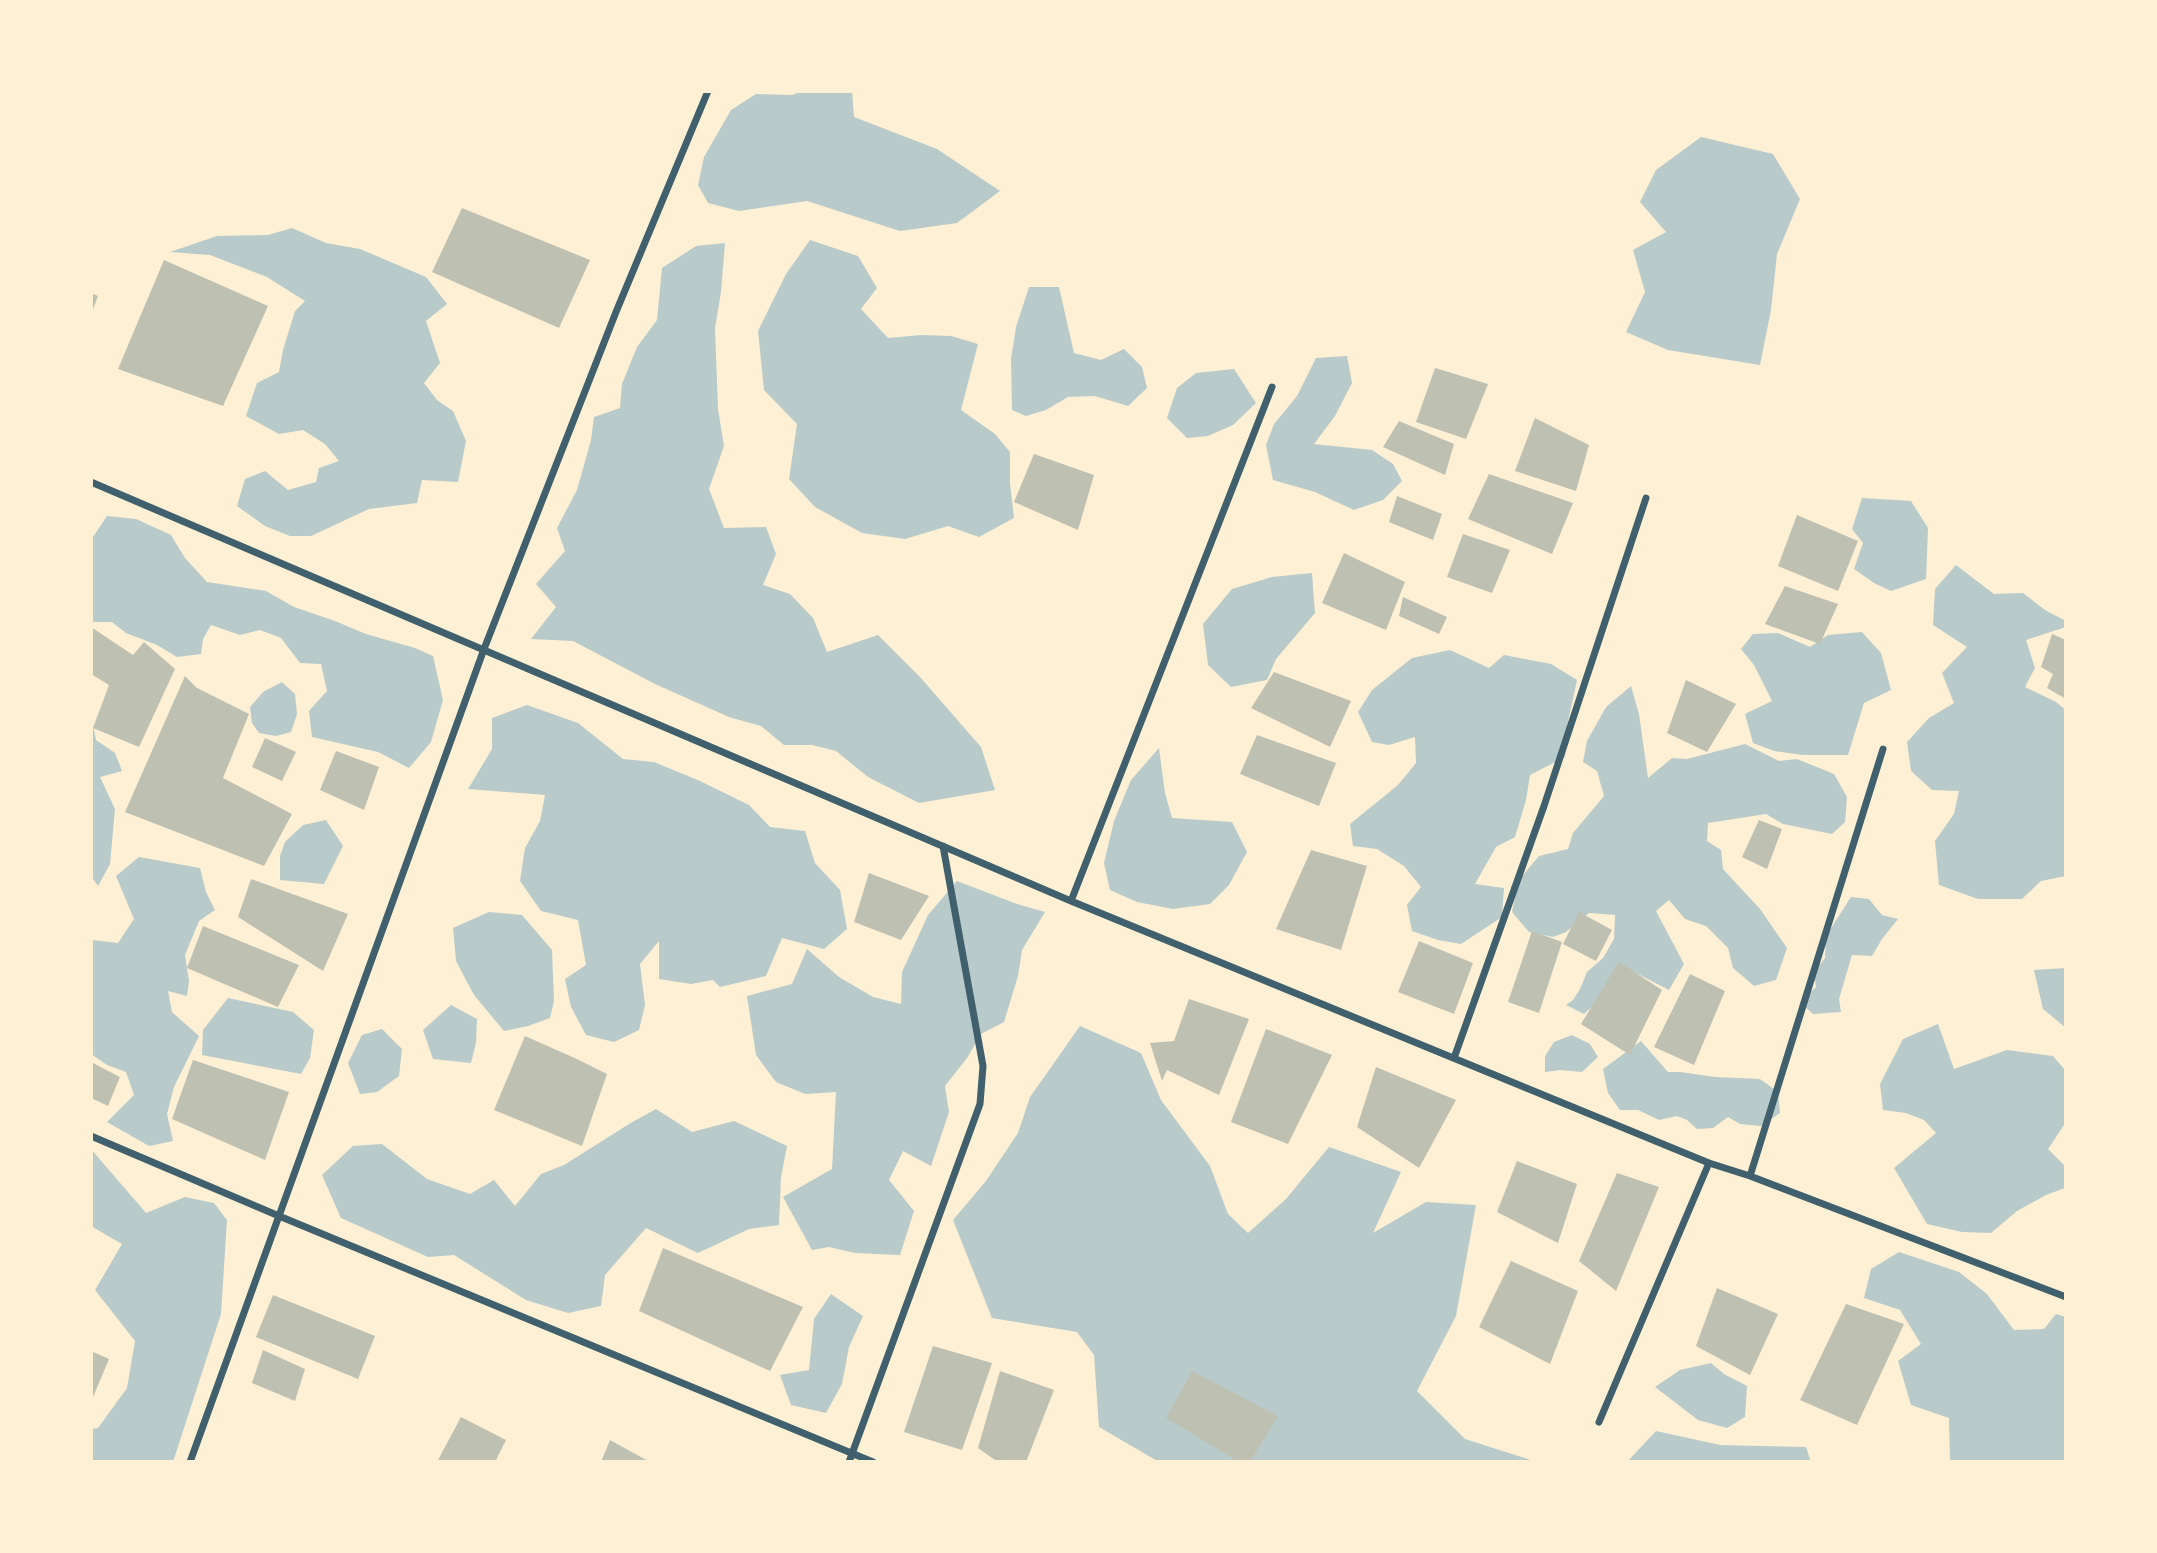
<!DOCTYPE html>
<html>
<head>
<meta charset="utf-8">
<style>
  body { margin:0 }
  #map { position:relative; width:2157px; height:1553px; overflow:hidden; background:#fdf0d5; font-family:"IBM Plex Sans",sans-serif }
  canvas { display:block }
  .frame { position:absolute; inset:0; border:93px solid #fdf0d5; pointer-events:none }
</style>
</head>
<body>
<div id="map">
<canvas width="2157" height="1553"></canvas>
<div class="frame"></div>
</div>
<script>
const c = document.querySelector('canvas').getContext('2d');
c.lineJoin = 'round';
function paint(path, color) { c.fillStyle = color; c.fill(path, 'evenodd'); }
const poly = rows => new Path2D(rows.map(r => 'M' + r).join(''));
function strokePath(path, color, width, dash) { c.strokeStyle = color; c.lineWidth = width; c.lineCap = dash ? 'butt' : 'round'; c.setLineDash(dash || []); c.stroke(path); }
paint(poly([
  [802,91,852,91,854,117,937,149,1000,191,957,223,900,231,807,201,739,211,708,203,698,185,704,157,731,110,756,94,792,95],
  [1701,137,1773,154,1800,199,1777,254,1771,310,1760,365,1668,350,1626,332,1645,292,1633,250,1666,232,1640,202,1656,170],
  [292,228,326,243,360,249,426,277,447,304,426,321,440,363,424,383,437,400,453,411,466,441,458,482,422,480,417,503,369,509,311,536,290,536,265,526,237,506,245,479,265,471,288,490,316,482,319,468,339,461,325,444,303,430,279,434,246,416,257,383,279,372,283,350,295,311,305,301,267,277,210,255,170,252,217,236,268,235],
  [810,240,858,256,877,288,861,309,888,338,921,335,951,336,978,344,961,410,995,434,1010,452,1010,483,1014,518,979,537,948,526,905,539,862,533,815,507,789,479,797,424,764,390,758,331,786,274],
  [725,243,721,292,715,328,718,409,724,446,709,489,724,528,766,527,776,554,763,585,790,594,813,618,827,652,878,635,920,677,981,747,995,790,919,803,868,777,836,751,812,745,784,745,761,726,729,717,655,684,573,641,531,639,556,607,536,584,565,551,557,528,577,490,591,440,594,417,620,408,622,384,637,347,657,320,662,268,696,246],
  [1029,287,1059,287,1074,353,1101,360,1124,349,1142,367,1147,388,1128,406,1095,396,1068,397,1046,410,1026,416,1012,410,1011,359,1016,327],
  [1347,356,1352,383,1335,416,1314,444,1372,450,1393,464,1402,481,1383,500,1354,510,1315,492,1273,480,1266,445,1274,424,1297,396,1316,358],
  [1234,369,1256,403,1233,425,1208,436,1187,438,1167,418,1177,388,1196,373],
  [1862,498,1911,501,1928,528,1926,579,1891,591,1874,583,1854,569,1863,543,1852,529],
  [107,516,136,519,171,535,185,558,207,582,266,591,294,607,335,621,366,634,415,648,433,656,443,700,431,742,409,768,378,752,312,737,309,711,327,691,321,664,300,663,281,638,260,630,240,635,211,625,203,639,201,654,177,657,157,645,126,633,112,622,91,622,91,540],
  [1956,565,1994,594,2023,593,2045,610,2066,621,2066,627,2026,640,2035,668,2025,687,2056,702,2066,710,2066,876,2041,881,2022,899,1978,899,1939,885,1935,841,1954,814,1959,791,1932,790,1911,771,1907,742,1929,718,1954,703,1942,673,1967,647,1933,625,1935,589],
  [1312,573,1315,613,1276,659,1267,680,1231,687,1208,665,1203,624,1232,589,1272,577],
  [1862,632,1881,653,1891,690,1864,703,1848,755,1803,755,1774,751,1753,743,1745,714,1772,701,1754,665,1741,649,1753,634,1778,633,1810,647,1828,635],
  [1450,650,1489,668,1504,655,1551,664,1577,680,1567,726,1565,757,1530,775,1526,800,1515,837,1496,847,1475,884,1504,888,1502,917,1461,944,1438,940,1412,931,1407,905,1421,887,1404,866,1377,849,1353,846,1350,824,1398,785,1416,763,1415,737,1389,745,1372,742,1358,712,1372,690,1412,658],
  [282,682,295,694,297,714,291,732,276,736,259,733,252,723,250,707,263,692],
  [1631,686,1639,714,1648,778,1672,758,1687,759,1745,744,1779,761,1797,759,1834,774,1847,797,1845,822,1832,834,1783,824,1766,814,1708,823,1707,841,1721,850,1723,869,1760,909,1787,948,1776,980,1754,986,1733,968,1728,948,1706,926,1685,919,1669,900,1656,911,1684,964,1669,990,1632,971,1584,1014,1566,1005,1573,1000,1580,989,1587,972,1603,958,1614,939,1615,915,1589,913,1566,932,1553,937,1529,932,1512,912,1518,881,1539,856,1568,849,1573,833,1604,796,1597,771,1583,762,1587,741,1606,707],
  [527,705,578,723,623,759,654,762,700,781,749,805,770,827,805,831,815,863,840,890,847,929,824,949,782,938,766,976,720,987,713,980,691,984,659,979,659,941,640,964,645,1005,639,1030,614,1042,586,1035,571,1007,565,979,586,965,578,920,541,911,520,881,525,848,540,821,545,795,468,789,492,749,492,718],
  [91,716,96,740,115,753,122,771,100,777,115,809,110,864,98,886,91,876],
  [1159,748,1165,793,1172,818,1232,822,1247,852,1229,885,1210,904,1173,909,1137,902,1110,890,1104,863,1114,821,1131,780],
  [326,820,343,846,324,884,280,880,280,856,285,842,303,825],
  [139,857,200,868,206,892,215,910,199,921,185,955,189,981,187,996,168,991,172,1012,199,1036,174,1087,167,1114,173,1141,149,1146,107,1122,134,1095,126,1072,107,1065,91,1054,92,940,118,943,134,919,116,876],
  [957,881,1017,904,1045,912,1022,950,1018,976,1004,1022,981,1034,967,1058,945,1086,949,1112,931,1166,903,1151,889,1180,914,1211,900,1255,855,1253,829,1247,812,1250,783,1197,832,1169,836,1092,805,1094,776,1082,756,1055,747,996,792,984,807,949,839,977,873,997,901,1004,902,972,928,915],
  [1851,897,1869,899,1882,915,1898,919,1882,939,1872,956,1852,955,1839,999,1841,1012,1813,1014,1800,1002,1816,987,1814,972,1825,958,1826,936],
  [489,912,522,915,552,950,554,1001,550,1018,528,1026,504,1031,474,995,456,961,453,928],
  [2066,968,2066,1028,2043,1009,2034,970],
  [228,998,293,1012,314,1030,310,1058,301,1074,202,1055,203,1030],
  [451,1005,477,1019,476,1043,471,1063,433,1059,423,1030],
  [1938,1024,1954,1069,2007,1050,2053,1056,2066,1071,2066,1122,2048,1149,2066,1167,2065,1188,2046,1195,2017,1211,1991,1233,1962,1232,1927,1224,1894,1168,1936,1133,1924,1120,1906,1113,1883,1110,1880,1084,1903,1039],
  [1080,1026,1141,1053,1161,1100,1210,1166,1228,1214,1248,1233,1286,1199,1329,1147,1401,1172,1373,1233,1426,1202,1476,1205,1456,1316,1417,1391,1465,1439,1537,1462,1159,1462,1099,1427,1094,1355,1077,1332,992,1318,953,1220,986,1181,1018,1133,1030,1097],
  [382,1029,402,1049,399,1076,377,1092,360,1094,348,1063,362,1035],
  [1572,1035,1590,1044,1598,1057,1582,1072,1560,1070,1545,1072,1545,1056,1554,1042],
  [1641,1041,1668,1072,1680,1072,1715,1077,1760,1079,1778,1092,1780,1113,1761,1126,1740,1124,1728,1117,1713,1128,1697,1129,1687,1120,1677,1116,1659,1120,1638,1110,1620,1110,1608,1093,1603,1069],
  [656,1109,692,1132,734,1121,787,1146,781,1177,779,1225,749,1229,698,1253,646,1228,605,1275,601,1306,568,1313,526,1300,454,1255,428,1257,341,1218,322,1175,353,1146,382,1144,427,1179,470,1194,494,1180,515,1206,541,1174,564,1165,629,1124],
  [91,1149,146,1213,185,1197,214,1203,227,1220,221,1314,173,1462,91,1462,91,1429,98,1428,127,1388,135,1341,95,1290,122,1244,91,1226],
  [1899,1252,1959,1272,1987,1294,2014,1330,2044,1329,2056,1314,2066,1317,2066,1462,1950,1462,1949,1418,1911,1405,1898,1361,1921,1344,1900,1310,1864,1298,1871,1269],
  [831,1294,863,1316,849,1347,842,1384,826,1413,791,1405,780,1375,809,1370,814,1319],
  [1711,1363,1724,1374,1747,1386,1745,1417,1727,1428,1698,1420,1655,1387,1680,1370],
  [1656,1431,1720,1445,1806,1447,1811,1462,1627,1462]
]), '#b9caca');
paint(poly([
  [462,208,590,260,559,328,432,272],
  [164,260,268,306,223,406,118,369],
  [91,293,98,296,91,315],
  [1435,368,1488,384,1466,439,1416,422],
  [1535,418,1589,445,1576,491,1515,471],
  [1399,421,1454,444,1445,475,1383,447],
  [1034,454,1094,475,1078,530,1014,502],
  [1489,474,1573,503,1552,554,1468,519],
  [1397,496,1442,514,1433,540,1389,522],
  [1797,515,1858,541,1838,591,1778,566],
  [1463,534,1510,550,1492,593,1447,577],
  [1344,553,1405,582,1386,630,1322,603],
  [1785,586,1838,604,1820,644,1765,624],
  [1403,597,1447,617,1439,634,1399,616],
  [91,627,133,655,144,642,175,669,139,747,93,728,109,685,91,674],
  [2052,634,2066,640,2066,699,2047,688,2053,674,2041,667],
  [1274,672,1351,701,1330,747,1251,708],
  [185,676,197,688,249,714,223,778,292,814,264,866,125,812],
  [1686,680,1736,704,1707,752,1667,733],
  [1257,735,1336,763,1319,806,1240,774],
  [265,738,296,752,282,781,252,767],
  [336,751,379,767,364,810,320,790],
  [1759,820,1782,829,1767,869,1742,857],
  [1311,850,1367,866,1341,950,1276,929],
  [869,873,929,896,901,940,854,922],
  [251,879,348,914,323,971,238,917],
  [1579,912,1612,930,1596,961,1563,944],
  [203,926,299,965,278,1007,187,968],
  [1532,931,1562,942,1539,1013,1508,1002],
  [1419,941,1473,963,1454,1014,1398,992],
  [1619,962,1662,990,1630,1055,1581,1024],
  [1690,974,1725,991,1694,1065,1654,1047],
  [1189,999,1249,1019,1219,1095,1167,1070,1162,1081,1150,1043,1174,1041],
  [1266,1029,1332,1055,1288,1144,1231,1122],
  [525,1036,579,1060,607,1074,582,1146,494,1110],
  [193,1060,289,1092,265,1160,172,1119],
  [91,1062,120,1077,108,1106,91,1098],
  [1376,1067,1456,1100,1419,1168,1357,1127],
  [1517,1161,1577,1184,1558,1243,1497,1212],
  [1617,1173,1659,1187,1616,1291,1579,1261],
  [663,1248,803,1307,770,1371,639,1311],
  [1511,1261,1578,1291,1550,1364,1479,1327],
  [1717,1288,1778,1314,1750,1375,1696,1346],
  [273,1295,375,1336,358,1379,256,1337],
  [1846,1304,1904,1324,1857,1425,1800,1400],
  [933,1346,992,1363,962,1450,904,1432],
  [263,1350,305,1369,295,1401,252,1383],
  [91,1351,109,1359,91,1402],
  [1000,1371,1054,1390,1026,1462,998,1462,978,1448],
  [1192,1371,1278,1416,1250,1462,1239,1462,1166,1418],
  [461,1417,506,1440,495,1462,437,1462],
  [610,1440,650,1462,601,1462]
]), '#bec0b2');
strokePath(poly([
  [91,482,1071,901,1709,1163,1750,1176,2066,1297],
  [1071,901,1272,387],
  [1454,1058,1544,806,1646,498],
  [91,1136,279,1216,873,1462],
  [1750,1176,1883,749],
  [1599,1422,1709,1163],
  [190,1462,484,649,616,312,708,91],
  [849,1462,980,1104,983,1066,943,846]
]), '#3f606c', 7);
</script>
</body>
</html>
